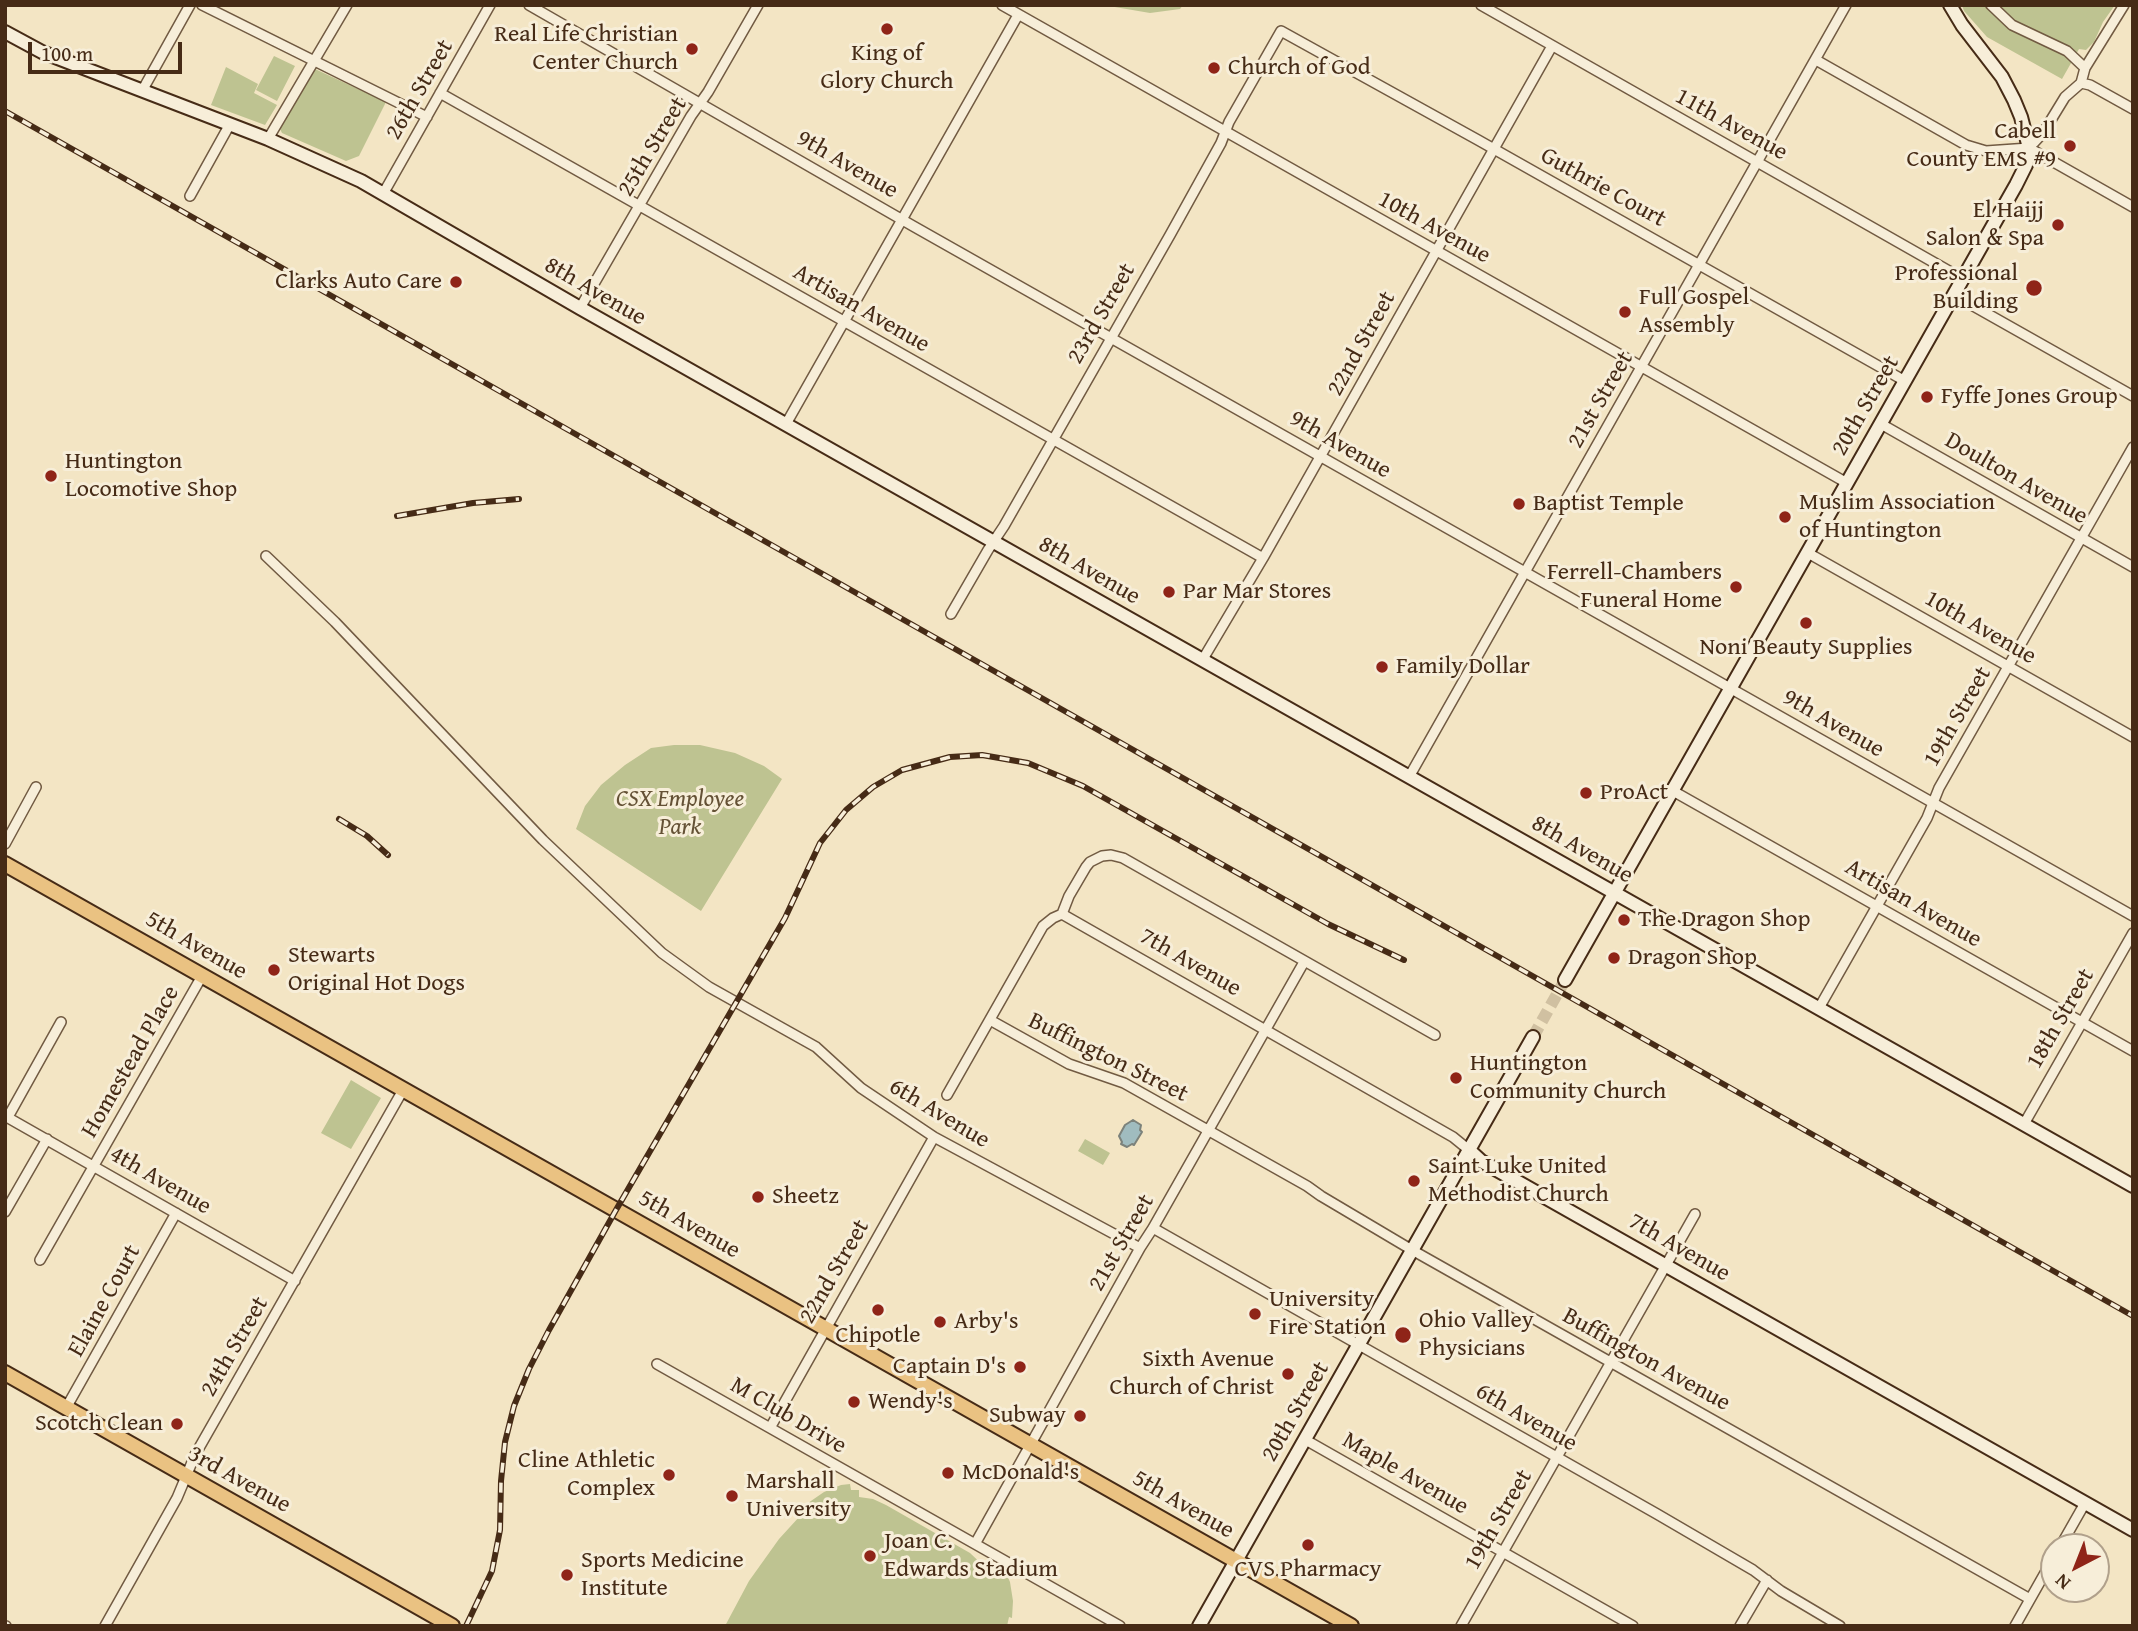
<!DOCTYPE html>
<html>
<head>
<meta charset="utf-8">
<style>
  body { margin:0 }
  #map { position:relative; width:2138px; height:1631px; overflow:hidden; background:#f3e5c4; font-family:"Gentium Book Plus",serif }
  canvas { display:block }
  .frame { position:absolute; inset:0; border:7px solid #462b16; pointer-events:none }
  .north { position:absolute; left:2040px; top:1533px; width:70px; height:70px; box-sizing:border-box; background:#f7eed9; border:2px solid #b0a08b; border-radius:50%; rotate:222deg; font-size:19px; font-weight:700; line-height:28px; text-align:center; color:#462b16 }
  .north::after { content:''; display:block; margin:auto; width:24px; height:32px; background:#8f2418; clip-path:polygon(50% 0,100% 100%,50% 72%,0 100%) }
  .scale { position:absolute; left:28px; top:42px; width:154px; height:32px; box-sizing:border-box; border:4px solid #462b16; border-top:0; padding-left:9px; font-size:21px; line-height:24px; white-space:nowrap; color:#462b16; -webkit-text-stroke:5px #f7eed9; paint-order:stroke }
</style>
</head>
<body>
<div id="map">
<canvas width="2138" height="1631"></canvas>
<div class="frame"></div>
<div class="north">N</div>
<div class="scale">100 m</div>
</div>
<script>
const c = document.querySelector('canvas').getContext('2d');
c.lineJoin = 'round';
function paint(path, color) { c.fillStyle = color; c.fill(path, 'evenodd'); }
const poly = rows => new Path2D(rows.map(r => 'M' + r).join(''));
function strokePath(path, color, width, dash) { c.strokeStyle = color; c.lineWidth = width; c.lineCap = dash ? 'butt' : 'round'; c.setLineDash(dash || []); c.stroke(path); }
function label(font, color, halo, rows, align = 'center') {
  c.font = font + ' "Gentium Book Plus",serif'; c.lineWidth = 6; c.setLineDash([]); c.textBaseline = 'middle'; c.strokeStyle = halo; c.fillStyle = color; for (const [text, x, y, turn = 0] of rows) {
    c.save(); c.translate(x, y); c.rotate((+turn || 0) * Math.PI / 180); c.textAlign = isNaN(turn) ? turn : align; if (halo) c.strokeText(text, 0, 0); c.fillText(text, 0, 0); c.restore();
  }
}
paint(poly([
  [1103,5,1183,5,1180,9,1150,13],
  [1962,5,2115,5,2103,22,2094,42,2086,50,2079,49,2062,79,1987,37,1964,11],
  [274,56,295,66,277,101,256,90],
  [226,67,258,84,254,93,277,105,265,125,211,105],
  [315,69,386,102,359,156,346,161,282,133,280,129],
  [674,745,700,745,735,753,764,766,782,779,701,911,576,829,585,806,601,785,625,765,651,748],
  [351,1080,381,1098,351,1149,321,1133],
  [1085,1139,1110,1153,1103,1165,1078,1151],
  [850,1484,851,1490,859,1490,859,1497,873,1499,886,1505,970,1553,990,1572,996,1568,1000,1575,1006,1573,1010,1582,1013,1601,1012,1618,1009,1617,1007,1626,725,1626,749,1581,779,1539,810,1505,808,1503,824,1492,841,1485]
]), '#bec391');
const water = poly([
  [1133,1120,1141,1125,1140,1130,1142,1132,1134,1145,1132,1144,1127,1147,1121,1144,1122,1142,1119,1136,1125,1125,1133,1120]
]);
paint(water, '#a0bcbf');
strokePath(water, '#7c827b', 2);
strokePath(poly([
  [1533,1037,1565,980]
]), '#d0c0a1', 12, [12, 6]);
const street = poly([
  [202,5,427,117],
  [529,5,913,226,2133,916],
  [1002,5,1847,483],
  [1481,5,1963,279],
  [1991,5,2012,25,2067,51,2085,68],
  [1816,60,1966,145,1986,151,2029,148,2133,207],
  [2081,83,2090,85,2133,109],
  [142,91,190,5],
  [440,93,1263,558],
  [268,139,347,5],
  [2029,148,2043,133,2065,97,2081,83,2085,68,2124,5],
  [383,194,490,5],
  [190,196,230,124],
  [1954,295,2133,396],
  [580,308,691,116,708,92,758,5],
  [786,424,1018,15],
  [1881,424,2133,567],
  [1808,553,2133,737],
  [266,556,335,622,543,840,662,953,709,987,816,1047,861,1088,934,1137,1140,1248],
  [951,614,988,550,1004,526,1170,235,1221,143,1229,122,1281,31,1478,140,1905,381],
  [1203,659,1263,558,1552,46],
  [1409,777,1846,5],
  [1673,791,2133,1051],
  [5,844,36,787],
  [1062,914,1453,1137,1469,1150],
  [1819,1008,1927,818,1939,788,2133,447],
  [990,1020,1069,1064,1124,1083,1307,1186,1321,1196,1412,1250,2030,1599],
  [947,1095,1043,926,1053,918,1062,914,1069,896,1086,867,1090,862,1102,856,1111,855,1123,858,1435,1035],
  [5,1116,295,1281],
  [8,1117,61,1022],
  [2024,1124,2133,933],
  [5,1212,47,1139],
  [1153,1228,1657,1514,1753,1570,1781,1591,1840,1626],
  [40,1260,202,976],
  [657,1364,1120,1626],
  [66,1408,176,1213],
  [770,1428,934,1137],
  [1304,1439,1633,1626],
  [975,1544,1140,1248,1153,1228,1304,962],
  [2060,1547,2085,1503],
  [5,1626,6,1626],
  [105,1626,177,1498,195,1455,403,1090],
  [1461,1626,1695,1214],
  [1740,1626,1767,1580],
  [2015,1626,2054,1557]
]);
const secondary = poly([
  [5,32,42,52,268,139,361,181,580,308,2133,1186],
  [1565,980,2016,185,2026,165,2029,148,2021,117,2014,100,2002,77,1962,25,1950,5],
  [1469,1150,1481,1161,2133,1530],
  [1199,1626,1533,1037]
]);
const primary = poly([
  [5,864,1351,1626],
  [5,1373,452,1626]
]);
strokePath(street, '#715a42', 12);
strokePath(secondary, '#462b16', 16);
strokePath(primary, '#462b16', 18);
strokePath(street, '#f7eed9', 9);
strokePath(secondary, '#f7eed9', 12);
strokePath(primary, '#eac282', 14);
const rail = poly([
  [5,111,2133,1316],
  [397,516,473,503,519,499],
  [339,819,367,836,388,855],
  [466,1626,492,1571,500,1530,501,1481,505,1442,514,1406,529,1369,549,1330,616,1210,785,918,820,843,846,810,873,787,902,770,950,757,982,755,1028,763,1083,786,1328,924,1404,960]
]);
strokePath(rail, '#462b16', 6);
strokePath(rail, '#f7eed9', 3.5, [10]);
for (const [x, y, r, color] of [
  [887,29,7,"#8f2418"],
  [692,49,7,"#8f2418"],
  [1214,68,7,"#8f2418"],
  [2070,146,7,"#8f2418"],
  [2058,225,7,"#8f2418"],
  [456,282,7,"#8f2418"],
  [2034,288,9,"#8f2418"],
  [1625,312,7,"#8f2418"],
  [1927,397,7,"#8f2418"],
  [51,476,7,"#8f2418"],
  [1519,504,7,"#8f2418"],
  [1785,517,7,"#8f2418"],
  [1736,587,7,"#8f2418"],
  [1169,592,7,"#8f2418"],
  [1806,623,7,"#8f2418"],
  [1382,667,7,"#8f2418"],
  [1586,793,7,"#8f2418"],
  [1624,920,7,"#8f2418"],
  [1614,958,7,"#8f2418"],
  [274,970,7,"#8f2418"],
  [1456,1078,7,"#8f2418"],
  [1414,1181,7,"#8f2418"],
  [758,1197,7,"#8f2418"],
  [878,1310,7,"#8f2418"],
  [1255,1314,7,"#8f2418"],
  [940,1322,7,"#8f2418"],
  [1403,1335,9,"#8f2418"],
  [1020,1367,7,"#8f2418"],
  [1288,1374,7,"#8f2418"],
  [854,1402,7,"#8f2418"],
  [1080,1416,7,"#8f2418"],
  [177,1424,7,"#8f2418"],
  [948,1473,7,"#8f2418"],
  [669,1475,7,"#8f2418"],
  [732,1496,7,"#8f2418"],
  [1308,1545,7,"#8f2418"],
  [870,1556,7,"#8f2418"],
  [567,1575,7,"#8f2418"]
]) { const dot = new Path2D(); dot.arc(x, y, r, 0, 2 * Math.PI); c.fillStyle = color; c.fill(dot); strokePath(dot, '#f7eed9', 2.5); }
label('24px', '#462b16', '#f7eed9', [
  ["Real Life Christian",678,35,"right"],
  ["Center Church",678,63,"right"],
  ["King of",887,54,"center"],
  ["Glory Church",887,82,"center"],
  ["Church of God",1228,68],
  ["Cabell",2056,132,"right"],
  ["County EMS #9",2056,160,"right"],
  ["El Haijj",2044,211,"right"],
  ["Salon & Spa",2044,239,"right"],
  ["Professional",2018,274,"right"],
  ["Building",2018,302,"right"],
  ["Clarks Auto Care",442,282,"right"],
  ["Full Gospel",1639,298],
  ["Assembly",1639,326],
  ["Fyffe Jones Group",1941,397],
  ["Huntington",65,462],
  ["Locomotive Shop",65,490],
  ["Muslim Association",1799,503],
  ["of Huntington",1799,531],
  ["Baptist Temple",1533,504],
  ["Ferrell-Chambers",1722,573,"right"],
  ["Funeral Home",1722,601,"right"],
  ["Par Mar Stores",1183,592],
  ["Noni Beauty Supplies",1806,648,"center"],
  ["Family Dollar",1396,667],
  ["ProAct",1600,793],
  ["The Dragon Shop",1638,920],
  ["Stewarts",288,956],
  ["Original Hot Dogs",288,984],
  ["Dragon Shop",1628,958],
  ["Huntington",1470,1064],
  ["Community Church",1470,1092],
  ["Saint Luke United",1428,1167],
  ["Methodist Church",1428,1195],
  ["Sheetz",772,1197],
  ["University",1269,1300],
  ["Fire Station",1269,1328],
  ["Ohio Valley",1419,1321],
  ["Physicians",1419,1349],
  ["Arby's",954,1322],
  ["Chipotle",878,1336,"center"],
  ["Sixth Avenue",1274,1360,"right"],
  ["Church of Christ",1274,1388,"right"],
  ["Captain D's",1006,1367,"right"],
  ["Wendy's",868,1402],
  ["Subway",1066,1416,"right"],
  ["Scotch Clean",163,1424,"right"],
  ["Cline Athletic",655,1461,"right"],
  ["Complex",655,1489,"right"],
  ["McDonald's",962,1473],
  ["Marshall",746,1482],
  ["University",746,1510],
  ["Joan C.",884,1542],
  ["Edwards Stadium",884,1570],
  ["Sports Medicine",581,1561],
  ["Institute",581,1589],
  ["CVS Pharmacy",1308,1570,"center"]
], 'left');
label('24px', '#462b16', '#f7eed9', [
  ["26th Street",420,90,-60],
  ["11th Avenue",1731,125,29],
  ["25th Street",653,147,-59],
  ["9th Avenue",847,165,30],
  ["Guthrie Court",1603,188,29],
  ["10th Avenue",1434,228,29],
  ["8th Avenue",595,292,30],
  ["Artisan Avenue",861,309,30],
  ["23rd Street",1102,314,-60],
  ["22nd Street",1362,344,-61],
  ["21st Street",1601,400,-60],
  ["20th Street",1866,406,-60],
  ["9th Avenue",1340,445,30],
  ["Doulton Avenue",2016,479,30],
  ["8th Avenue",1089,571,30],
  ["10th Avenue",1980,628,30],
  ["19th Street",1958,717,-60],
  ["9th Avenue",1833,724,30],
  ["8th Avenue",1582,850,30],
  ["Artisan Avenue",1913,904,30],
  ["5th Avenue",196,946,30],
  ["7th Avenue",1190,963,30],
  ["18th Street",2061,1019,-60],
  ["Buffington Street",1108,1058,26],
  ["Homestead Place",131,1062,-60],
  ["6th Avenue",939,1114,31],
  ["4th Avenue",160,1181,30],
  ["5th Avenue",689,1225,30],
  ["21st Street",1122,1243,-60],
  ["7th Avenue",1679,1248,30],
  ["22nd Street",835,1272,-60],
  ["Elaine Court",105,1301,-61],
  ["24th Street",235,1347,-60],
  ["Buffington Avenue",1646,1360,29],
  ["20th Street",1296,1412,-60],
  ["M Club Drive",788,1416,30],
  ["6th Avenue",1526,1418,30],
  ["Maple Avenue",1405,1474,30],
  ["3rd Avenue",239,1480,29],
  ["5th Avenue",1183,1505,30],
  ["19th Street",1499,1520,-60]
]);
label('italic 24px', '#645135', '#f7eed9', [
  ["CSX Employee",680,800],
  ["Park",680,828]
]);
</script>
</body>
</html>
